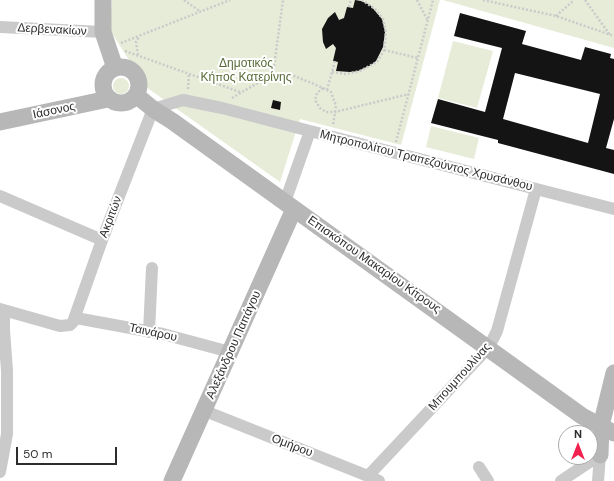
<!DOCTYPE html>
<html>
<head>
<meta charset="utf-8">
<style>
  body { margin:0 }
  #map { position:relative; width:614px; height:481px; overflow:hidden; background:#fff; font-family:"DM Sans",sans-serif }
  canvas { display:block }
  .north { position:absolute; left:558px; top:425px; width:40px; height:40px; box-sizing:border-box; background:#fff; border:1px solid #ababab; border-radius:50%; rotate:0deg; font-size:11px; font-weight:700; line-height:16px; text-align:center; color:#2d2d2d }
  .north::after { content:''; display:block; margin:auto; width:14px; height:18px; background:#f2204f; clip-path:polygon(50% 0,100% 100%,50% 72%,0 100%) }
  .scale { position:absolute; left:16px; top:447px; width:101px; height:18px; box-sizing:border-box; border:2px solid #2d2d2d; border-top:0; padding-left:5px; font-size:12px; line-height:14px; white-space:nowrap; color:#2d2d2d; -webkit-text-stroke:3px #fff; paint-order:stroke }
</style>
</head>
<body>
<div id="map">
<canvas width="614" height="481"></canvas>
<div class="north">N</div>
<div class="scale">50 m</div>
</div>
<script>
const c = document.querySelector('canvas').getContext('2d');
c.lineJoin = 'round';
function paint(path, color) { c.fillStyle = color; c.fill(path, 'evenodd'); }
const poly = rows => new Path2D(rows.map(r => 'M' + r).join(''));
function strokePath(path, color, width, dash) { c.strokeStyle = color; c.lineWidth = width; c.lineCap = dash ? 'butt' : 'round'; c.setLineDash(dash || []); c.stroke(path); }
function label(font, color, halo, rows, align = 'center') {
  c.font = font + ' "DM Sans",sans-serif'; c.lineWidth = 4; c.setLineDash([]); c.textBaseline = 'middle'; c.strokeStyle = halo; c.fillStyle = color; for (const [text, x, y, turn = 0] of rows) {
    c.save(); c.translate(x, y); c.rotate((+turn || 0) * Math.PI / 180); c.textAlign = isNaN(turn) ? turn : align; if (halo) c.strokeText(text, 0, 0); c.fillText(text, 0, 0); c.restore();
  }
}
paint(poly([
  [112,0,440,0,401,145,300,119,280,182,146,87,110,30],
  [443,0,614,0,614,48],
  [453,41,493,51,477,108,438,98],
  '113 86a8 8 0 1 1 16 0a8 8 0 1 1-16 0Z',
  [431,126,479,138,474,159,426,147]
]), '#e6ecd8');
paint(poly([
  [355,0,361,1,370,5,382,19,385,32,383,47,376,61,371,65,358,71,350,72,336,71,338,62,333,61,336,48,333,44,326,49,323,42,322,29,328,18,335,12,339,20,344,18,347,7,353,8],
  [460,13,526,31,522,44,581,60,585,47,611,54,610,58,614,59,614,119,606,148,614,150,614,174,498,143,498,140,431,123,438,99,485,112,502,48,454,36],
  [515,73,600,94,588,143,503,119],
  [273,100,281,102,280,110,271,108]
]), '#141414');
strokePath(poly([
  [184,0,201,12],
  [417,0,428,21],
  [483,0,556,16,614,36],
  [585,0,610,35],
  [349,7,351,0],
  [556,16,574,0],
  [121,43,230,0],
  [384,50,418,58],
  [125,51,240,92],
  [138,55,136,42,139,37],
  [332,72,346,74,360,71,377,62,384,50,386,32,383,19,375,9,362,0],
  [273,74,283,0],
  [323,88,317,93,315,100,320,108,326,112,335,112,409,94],
  [188,89,189,74],
  [327,90,335,61],
  [232,98,273,74,294,76,314,84,331,92,336,106,333,125],
  [396,142,433,0]
]), '#cacaca', 2.5, [2, 2]);
strokePath(poly([
  [0,27,103,32],
  [0,196,102,240],
  [285,202,310,131,614,209],
  [0,309,60,326,70,325,73,322,102,240,153,109,183,100,222,108,310,131],
  [76,318,163,334,230,352],
  [149,332,152,268],
  [205,411,368,476,379,481],
  [479,467,488,481],
  [0,472,7,434,7,371,4,330,4,310],
  [368,476,489,347,497,331,536,189],
  [561,481,600,455],
  [598,481,600,455]
]), '#cacaca', 12);
strokePath(poly([
  [103,0,103,32,115,68],
  '103 85a18 18 0 1 1 36 0a18 18 0 1 1-36 0Z',
  [136,95,153,109,172,121,582,416,614,433],
  [0,122,108,99],
  [600,455,601,426,614,373],
  [172,481,294,209]
]), '#b7b7b7', 17);
label('12px', '#2d2d2d', '#fff', [
  ["Δερβενακίων",52,30,3],
  ["Ιάσονος",54,111,-12],
  ["Μητροπολίτου Τραπεζούντος Χρυσάνθου",426,161,14],
  ["Ακριτών",111,217,-69],
  ["Επισκόπου Μακαρίου Κίτρους",374,265,35],
  ["Ταινάρου",153,333,12],
  ["Αλεξάνδρου Παπάγου",234,345,-66],
  ["Μπουμπουλίνας",460,377,-48],
  ["Ομήρου",292,446,21]
]);
label('12px', '#576b37', '#fff', [
  ["Δημοτικός",246,64],
  ["Κήπος Κατερίνης",246,78]
]);
</script>
</body>
</html>
